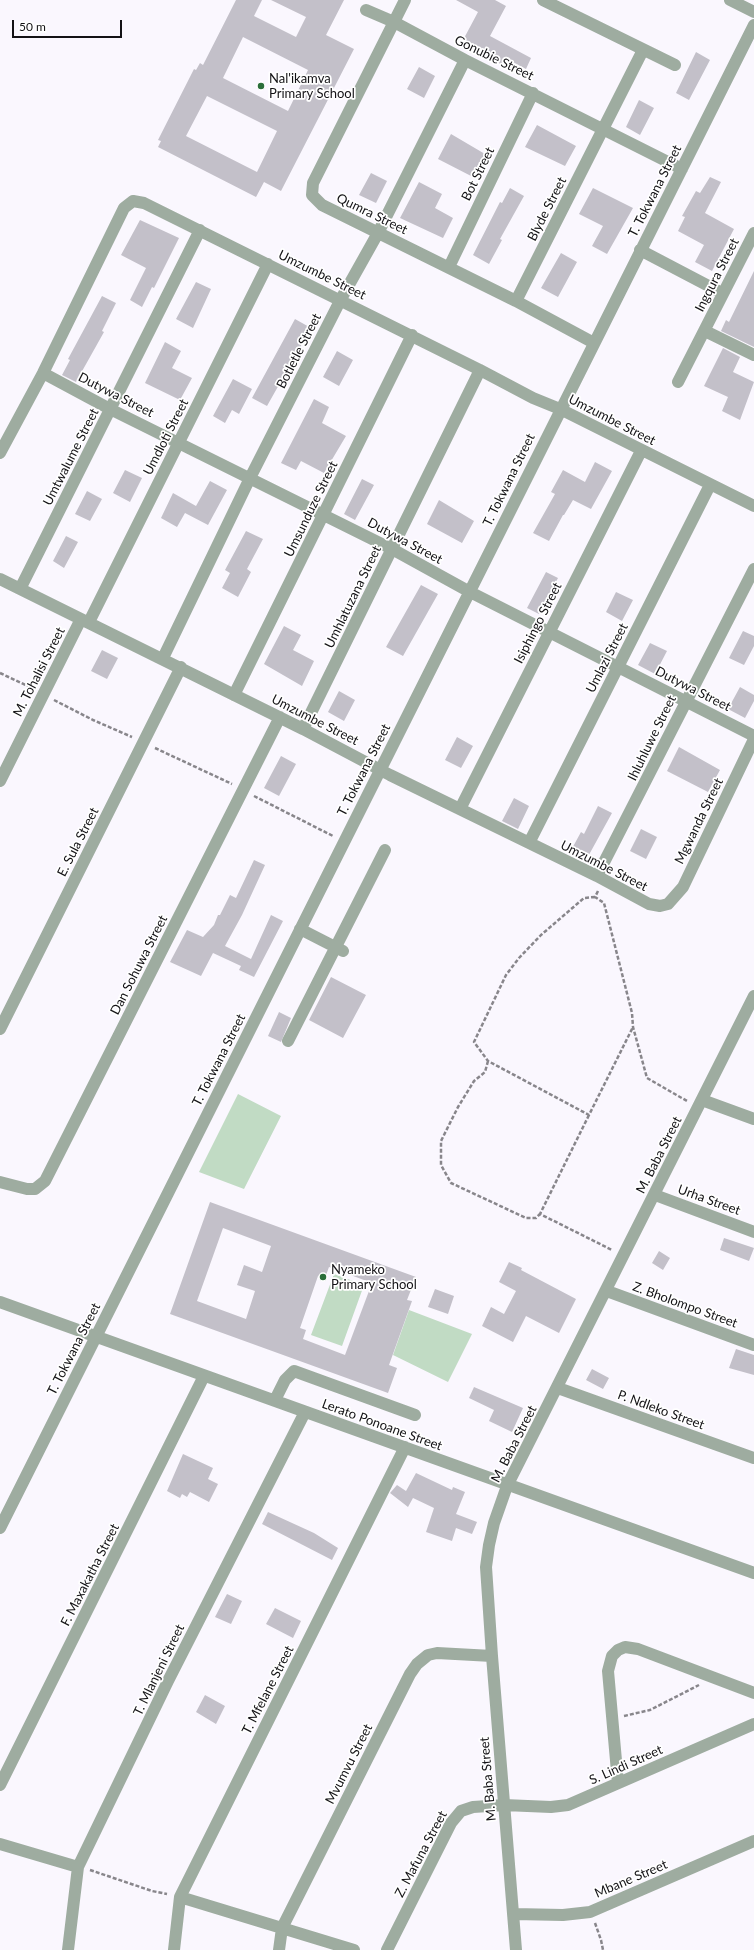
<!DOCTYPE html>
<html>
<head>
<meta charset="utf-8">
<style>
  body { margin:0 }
  #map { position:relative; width:754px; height:1950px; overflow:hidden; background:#faf7fe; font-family:Lato,sans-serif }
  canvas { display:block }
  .scale { position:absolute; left:12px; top:20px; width:110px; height:18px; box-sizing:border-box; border:2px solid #131215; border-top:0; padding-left:5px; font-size:12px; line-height:14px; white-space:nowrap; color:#131215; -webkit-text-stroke:3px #fff; paint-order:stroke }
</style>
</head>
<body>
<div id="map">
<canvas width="754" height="1950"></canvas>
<div class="scale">50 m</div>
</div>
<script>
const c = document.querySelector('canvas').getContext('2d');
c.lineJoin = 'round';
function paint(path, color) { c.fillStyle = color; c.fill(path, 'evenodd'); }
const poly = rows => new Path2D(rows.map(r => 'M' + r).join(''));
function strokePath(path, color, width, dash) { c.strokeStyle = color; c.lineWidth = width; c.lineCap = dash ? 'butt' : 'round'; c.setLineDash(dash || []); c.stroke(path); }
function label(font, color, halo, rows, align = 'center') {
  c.font = font + ' Lato,sans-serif'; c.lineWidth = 3.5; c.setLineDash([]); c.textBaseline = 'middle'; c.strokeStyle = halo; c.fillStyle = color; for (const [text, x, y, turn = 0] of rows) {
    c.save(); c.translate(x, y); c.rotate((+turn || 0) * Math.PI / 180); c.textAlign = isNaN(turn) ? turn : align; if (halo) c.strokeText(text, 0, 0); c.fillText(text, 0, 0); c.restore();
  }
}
paint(poly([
  [238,1094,281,1116,244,1189,199,1172],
  [334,1274,364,1285,342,1346,311,1335],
  [409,1310,472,1334,448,1382,393,1355]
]), '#c1dbc4');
paint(poly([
  [236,0,262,0,254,16,296,37,306,17,271,0,344,0,326,35,354,49,281,191,264,182,256,197,158,147,161,141,158,140,194,69,196,70,200,63,203,65],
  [243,37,308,70,288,111,223,78],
  [207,96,277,131,257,172,186,136],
  [456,0,495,0,506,6,490,36,531,58,526,69,513,62,509,69,462,42,478,12],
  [696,52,710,60,689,100,676,93],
  [419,67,435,76,424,98,407,89],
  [639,100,654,108,640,135,626,127],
  [537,125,576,146,565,166,525,147],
  [451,134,485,154,473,177,438,159],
  [371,173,387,181,376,203,359,195],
  [710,177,721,182,705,213,734,229,712,271,695,262,704,245,678,231,685,217,682,216,696,191,700,193],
  [419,182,442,194,435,208,453,218,443,238,400,218],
  [510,188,524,196,500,239,502,240,489,264,473,255,500,202,502,203],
  [593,188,633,208,607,254,592,246,603,226,579,214],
  [140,220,179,238,154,288,152,287,142,307,130,300,146,268,121,255],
  [561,253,577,262,558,297,541,288],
  [754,271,754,347,721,331,726,320,729,322],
  [196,282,211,289,193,328,176,319],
  [102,296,116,303,102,331,104,332,76,382,62,375,70,360,68,359],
  [295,319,311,328,267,406,252,398],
  [165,342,181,351,172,368,192,378,180,400,145,383],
  [723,348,740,357,733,372,754,382,740,420,722,411,728,397,704,386],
  [337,351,353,360,339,386,323,377],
  [233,379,252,389,239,414,232,410,225,423,213,416],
  [314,399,329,407,322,423,346,436,324,473,301,461,296,470,281,463],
  [595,462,612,471,591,509,573,500,564,515,563,515,549,541,533,533,555,494,551,492,563,470,585,482],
  [125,470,142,478,130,502,113,493],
  [362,479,374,485,355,520,344,514],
  [210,481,227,490,208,525,185,513,177,527,161,518,173,493,196,506],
  [87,491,102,499,90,521,75,514],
  [439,500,474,521,462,543,427,524],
  [246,531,263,539,247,569,251,572,238,597,222,588,230,573,225,570],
  [66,536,78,542,64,568,53,561],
  [546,572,558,578,539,614,527,608],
  [421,585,438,594,403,656,386,647],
  [616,592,633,600,622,621,606,612],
  [284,626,301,635,293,650,314,661,302,686,264,664],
  [743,631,754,636,754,646,744,665,729,658],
  [650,643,667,651,655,674,638,665],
  [102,650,118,658,107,679,91,671],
  [740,687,754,695,754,701,745,718,728,709],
  [339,691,355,700,344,721,328,712],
  [457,737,473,746,461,768,445,760],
  [679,747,720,770,708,792,667,771],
  [281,756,296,764,279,796,264,788],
  [514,798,529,806,518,829,502,821],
  [598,806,612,813,585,862,569,854,581,832,584,834],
  [641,829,657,837,646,859,630,851],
  [254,860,265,865,242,915,225,946,251,959,271,915,283,921,254,977,239,970,241,966,213,953,201,976,170,962,187,930,203,937,214,925,218,915,220,915,230,895,236,898],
  [331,977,366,995,343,1038,309,1020],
  [279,1012,291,1018,281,1042,268,1036],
  [210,1202,416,1277,407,1300,412,1301,389,1365,397,1368,388,1393,170,1314],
  [223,1228,271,1246,262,1272,244,1265,237,1285,255,1291,246,1319,197,1301],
  [329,1267,372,1283,345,1355,303,1339,306,1330,300,1328,318,1276,325,1278],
  [724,1238,754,1248,749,1261,720,1250],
  [659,1251,670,1258,663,1270,652,1263],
  [509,1262,522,1268,521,1270,576,1299,559,1333,526,1316,513,1342,482,1326,491,1307,504,1314,516,1291,499,1282],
  [435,1289,454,1296,448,1314,428,1307],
  [736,1349,754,1355,754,1375,729,1368],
  [592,1369,609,1378,603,1389,586,1380],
  [474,1387,523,1408,512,1432,489,1421,494,1410,469,1398],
  [183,1454,213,1468,208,1479,218,1484,209,1502,190,1492,187,1497,182,1494,180,1498,167,1491],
  [416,1473,452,1490,453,1487,465,1492,456,1514,477,1522,472,1534,456,1528,452,1541,426,1532,434,1508,413,1498,408,1507,390,1493,397,1485,406,1491],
  [268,1512,314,1533,338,1548,332,1560,262,1524],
  [227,1594,242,1601,231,1624,215,1617],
  [275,1608,301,1621,293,1638,266,1624],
  [205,1695,225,1706,216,1724,196,1712]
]), '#c3c0c9');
strokePath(poly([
  [0,673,32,688],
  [54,700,93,720,132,737],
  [155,748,232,784],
  [254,796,333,836],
  [598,891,595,897,604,903,632,1013,633,1027,647,1078,687,1101],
  [595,897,584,898,541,935,519,958,506,975,474,1042,488,1061,589,1115,633,1027],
  [488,1061,485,1072,474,1081,458,1107,441,1141,441,1165,451,1183,526,1218,536,1218,540,1214],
  [589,1115,540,1214,612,1250],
  [624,1716,650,1710,699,1685],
  [90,1870,152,1891,167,1894],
  [595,1923,601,1940,603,1950]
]), '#88868b', 2.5, [4, 2]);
strokePath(poly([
  [405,0,313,183,312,195,322,205,516,301,594,343],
  [543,0,675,65],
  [730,0,754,12],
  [366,10,394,22,465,60,682,169],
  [640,250,722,293],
  [449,267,533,93],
  [516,301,643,50],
  [705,331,754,355],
  [43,373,110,409,392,549,470,592,754,736],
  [678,382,754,233],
  [0,453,43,373,124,208,133,201,144,203,480,370,533,398,560,409,754,506],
  [0,579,303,729,390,775,597,876,649,904,660,906,668,904,683,887,754,739],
  [20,589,200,230],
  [89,622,268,264],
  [163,658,250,478,341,299,378,233,465,60],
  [234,695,412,335],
  [303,729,480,370],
  [0,781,81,619],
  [460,809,641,451],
  [529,843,710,485],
  [597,876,754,569],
  [300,929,343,951],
  [0,1029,181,667],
  [288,1041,385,850],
  [702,1100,754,1119],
  [0,1182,27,1189,35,1189,45,1181,280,717],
  [655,1195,754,1232],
  [607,1291,754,1345],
  [0,1302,754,1573],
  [558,1388,754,1458],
  [275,1400,285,1380,294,1371,415,1415],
  [0,1528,754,25],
  [618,1783,608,1671,612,1656,618,1650,625,1647,638,1649,754,1693],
  [0,1785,204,1376],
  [0,1844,78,1867],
  [180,1897,354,1950],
  [514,1914,563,1915,590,1912,754,1841],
  [68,1950,78,1867,168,1681,305,1412],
  [174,1950,180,1897,405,1447],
  [279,1950,282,1928,410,1674,417,1664,428,1655,437,1653,492,1656],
  [387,1950,451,1823,461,1811,473,1807,504,1805,551,1807,568,1805,754,1724],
  [516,1950,492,1656,486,1567,489,1545,494,1523,507,1486,754,996]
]), '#9eaca0', 12);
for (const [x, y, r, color] of [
  [261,86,4,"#2a6e39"],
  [323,1277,4,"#2a6e39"]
]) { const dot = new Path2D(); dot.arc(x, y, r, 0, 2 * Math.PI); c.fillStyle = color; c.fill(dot); strokePath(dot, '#fff', 1.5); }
label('13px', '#131215', '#fff', [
  ["Gonubie Street",494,58,26],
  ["Bot Street",478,174,-64],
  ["T. Tokwana Street",655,191,-63],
  ["Blyde Street",547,209,-63],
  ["Qumra Street",372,214,26],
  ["Umzumbe Street",322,275,26],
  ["Ingqura Street",717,275,-63],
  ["Botletle Street",299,351,-63],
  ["Dutywa Street",116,395,27],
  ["Umzumbe Street",612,420,27],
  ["Umdloti Street",166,437,-63],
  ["Umtwalume Street",71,457,-63],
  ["T. Tokwana Street",509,480,-64],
  ["Umsunduze Street",311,509,-64],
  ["Dutywa Street",405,541,28],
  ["Umhlatuzana Street",353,597,-64],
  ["Isiphingo Street",538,623,-63],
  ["Umlazi Street",607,658,-63],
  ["M. Tohalisi Street",39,672,-63],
  ["Dutywa Street",693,689,27],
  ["Umzumbe Street",315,720,27],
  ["Ihluhluwe Street",652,738,-64],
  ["T. Tokwana Street",364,770,-63],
  ["Mgwanda Street",699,821,-64],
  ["E. Sula Street",78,842,-63],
  ["Umzumbe Street",604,866,27],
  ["Dan Sohuwa Street",139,965,-63],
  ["T. Tokwana Street",219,1060,-63],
  ["M. Baba Street",659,1155,-63],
  ["Urha Street",709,1200,20],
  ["Z. Bholompo Street",685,1305,20],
  ["T. Tokwana Street",74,1349,-63],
  ["P. Ndleko Street",661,1410,20],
  ["Lerato Ponoane Street",382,1425,20],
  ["M. Baba Street",514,1444,-63],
  ["F. Maxakatha Street",90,1575,-63],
  ["T. Mlanjeni Street",159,1670,-64],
  ["T. Mfelane Street",268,1690,-63],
  ["Mvumvu Street",349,1764,-63],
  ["S. Lindi Street",626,1765,-24],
  ["M. Baba Street",488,1779,-95],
  ["Z. Mafuna Street",421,1854,-62],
  ["Mbane Street",631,1879,-23]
]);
label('13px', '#131215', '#fff', [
  ["Nal'ikamva",269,79],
  ["Primary School",269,94],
  ["Nyameko",331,1270],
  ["Primary School",331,1285]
], 'left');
</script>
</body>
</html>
